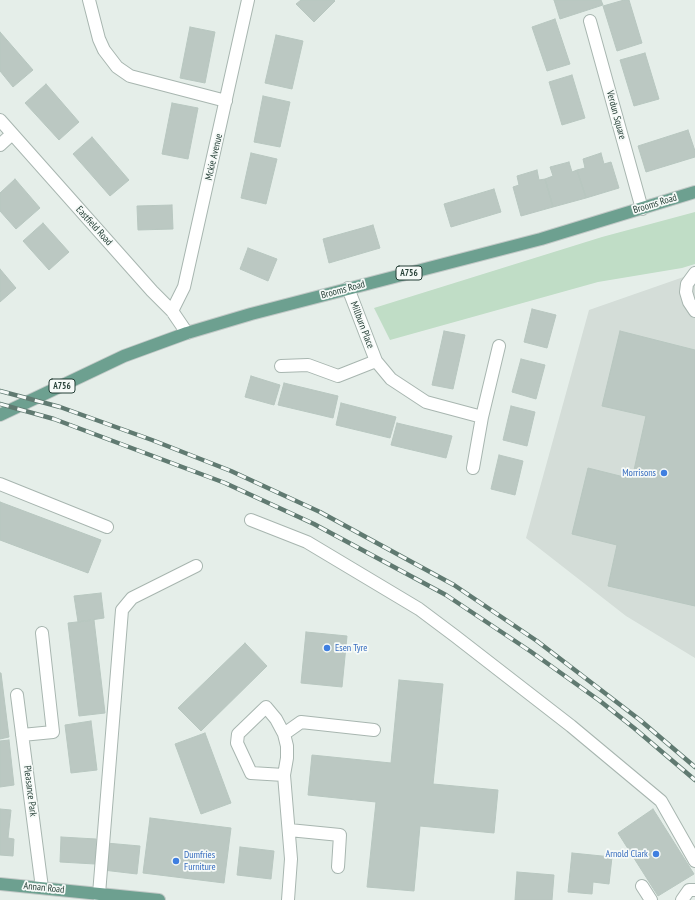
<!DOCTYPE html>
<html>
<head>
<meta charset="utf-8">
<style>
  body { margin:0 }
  canvas { display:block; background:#e5eee9 }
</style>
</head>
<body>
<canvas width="695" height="900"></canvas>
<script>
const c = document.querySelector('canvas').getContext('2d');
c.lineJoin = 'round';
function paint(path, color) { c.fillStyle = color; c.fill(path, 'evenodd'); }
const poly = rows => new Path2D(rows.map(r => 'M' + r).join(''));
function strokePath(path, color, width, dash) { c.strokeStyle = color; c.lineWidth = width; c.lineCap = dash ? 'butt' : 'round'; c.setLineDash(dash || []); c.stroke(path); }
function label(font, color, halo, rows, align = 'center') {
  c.font = font + ' "PT Sans Narrow",sans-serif'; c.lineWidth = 3.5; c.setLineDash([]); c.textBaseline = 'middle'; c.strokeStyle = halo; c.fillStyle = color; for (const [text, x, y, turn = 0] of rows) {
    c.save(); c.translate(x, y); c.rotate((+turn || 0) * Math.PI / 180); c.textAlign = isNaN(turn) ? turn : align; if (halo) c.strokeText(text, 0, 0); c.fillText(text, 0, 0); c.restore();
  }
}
paint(poly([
  [695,273,695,658,626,616,526,538,589,310]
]), '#d4ddd8');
paint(poly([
  [695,212,695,264,682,268,598,282,390,340,374,308,602,237]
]), '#c0ddc6');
const building = poly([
  [301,0,334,0,335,1,314,22,296,4,301,0],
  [554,0,601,0,603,5,560,19,554,0],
  [624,0,629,0,642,43,617,51,603,6,624,0],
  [555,19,570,64,547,71,532,27,555,19],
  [190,27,215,32,205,83,180,78,190,27],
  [0,32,33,70,13,87,0,71,0,32],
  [276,35,303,41,292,89,265,83,276,35],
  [645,53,659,99,634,106,620,60,645,53],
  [572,75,585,118,562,125,549,82,572,75],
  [46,84,79,122,59,140,25,103,46,84],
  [263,96,290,102,280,147,254,142,263,96],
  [172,103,198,108,188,159,162,154,172,103],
  [688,130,695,151,695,157,646,172,638,146,688,130],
  [92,137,129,180,110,196,73,154,92,137],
  [251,153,277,159,266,204,241,198,251,153],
  [601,153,604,164,611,162,619,188,586,198,577,170,585,168,583,159,601,153],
  [569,162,572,172,577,170,586,198,553,207,545,179,553,176,550,167,569,162],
  [537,170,539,180,545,179,553,207,521,216,513,187,519,185,517,176,537,170],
  [15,179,40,208,16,229,0,211,0,193,15,179],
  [494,189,501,212,451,227,444,204,494,189],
  [172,205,173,229,138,230,137,206,172,205],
  [43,223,69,252,49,270,23,241,43,223],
  [373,225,380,248,329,263,323,239,373,225],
  [248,248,277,259,268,281,240,269,248,248],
  [0,269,16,288,0,302,0,269],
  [532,309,556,315,547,348,524,342,532,309],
  [444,331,465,335,453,389,432,385,444,331],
  [620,331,695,350,695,606,608,586,617,545,572,534,588,468,632,479,646,416,602,406,620,331],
  [521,359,545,365,536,399,512,392,521,359],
  [251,376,280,385,274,405,245,397,251,376],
  [284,383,338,396,333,418,278,405,284,383],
  [341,403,396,417,390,438,336,425,341,403],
  [511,406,535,412,527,446,503,440,511,406],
  [397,423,452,436,446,458,391,445,397,423],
  [499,455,523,461,515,495,491,489,499,455],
  [0,502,101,540,88,573,0,540,0,502],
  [101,593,104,618,78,622,74,596,101,593],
  [94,620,105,713,79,716,68,623,94,620],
  [306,632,347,636,342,687,301,683,306,632],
  [245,643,267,666,201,731,178,708,245,643],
  [0,673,1,673,9,737,0,739,0,673],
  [399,680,443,684,433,784,498,790,494,833,420,826,414,891,367,887,376,802,308,795,312,755,391,763,399,680],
  [91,721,97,770,71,773,65,725,91,721],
  [205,733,231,803,201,814,175,744,205,733],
  [9,740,14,785,0,787,0,741,9,740],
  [0,809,11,810,8,838,14,839,13,856,0,855,0,809],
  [653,809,694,874,658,896,618,833,653,809],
  [150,818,231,828,224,883,143,873,150,818],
  [61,837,96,839,95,864,60,862,61,837],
  [106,843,140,846,137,874,103,870,106,843],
  [240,847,274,851,271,879,237,875,240,847],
  [572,853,612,857,609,884,593,882,592,894,568,892,572,853],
  [517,872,554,875,552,900,515,900,517,872]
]);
paint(building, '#bbc8c2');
strokePath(building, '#b8c7c0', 1);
const minor = poly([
  [89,0,99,39,104,50,117,67,130,76,226,101],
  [590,21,642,209],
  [0,120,152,291,172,311,187,333],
  [0,145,12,134],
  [695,273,687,284,686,292,689,302,695,311],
  [348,288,376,361,391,379,426,402,482,417],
  [172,311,184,287,248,0],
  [281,366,308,365,338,376,376,361],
  [473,468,482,417,499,346],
  [0,484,107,527],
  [251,520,307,542,419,609,455,636,571,726,661,801,695,861],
  [17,695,42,888],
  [284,734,301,722,374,730],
  [22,735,53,732,42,633],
  [284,775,251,773,237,743,238,734,266,707,276,719,284,734,287,746,287,758,284,775,291,859,288,900],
  [289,830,340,835,338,867],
  [642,886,651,900],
  [100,900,99,894,122,610,132,598,196,566],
  [682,900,689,890,695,890]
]);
const major = poly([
  [0,415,124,356,187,333,251,314,541,239,695,192],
  [0,884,159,900]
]);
strokePath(minor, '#a8b6b0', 14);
strokePath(major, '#c2c9c7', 14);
strokePath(minor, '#fff', 12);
strokePath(major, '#6da090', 12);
const rail = poly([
  [0,391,60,407,152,440,231,471,320,512,454,585,537,641,640,720,695,767],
  [0,404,54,419,225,483,314,524,446,595,530,651,600,701,634,728,695,780]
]);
strokePath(rail, '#607a71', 4.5);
strokePath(rail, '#f6faf8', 3, [9]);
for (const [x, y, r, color] of [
  [664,473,4,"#3f7fe0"],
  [327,648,4,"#3f7fe0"],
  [656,854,4,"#3f7fe0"],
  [176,861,4,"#3f7fe0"]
]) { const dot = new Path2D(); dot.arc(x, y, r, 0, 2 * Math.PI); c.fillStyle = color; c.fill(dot); strokePath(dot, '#f6faf8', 1.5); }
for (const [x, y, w] of [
  [409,273,26],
  [62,386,26]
]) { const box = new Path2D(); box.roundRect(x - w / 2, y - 7, w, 14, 3); c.fillStyle = '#f6faf8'; c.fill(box); strokePath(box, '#253f36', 1); }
label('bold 9px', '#253f36', null, [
  ["A756",409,273],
  ["A756",62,386]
]);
label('10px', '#253f36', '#f6faf8', [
  ["Verdun Square",616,115,75],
  ["Mckie Avenue",214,157,-77],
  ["Brooms Road",655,204,-17],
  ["Eastfield Road",94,226,48],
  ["Brooms Road",343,290,-15],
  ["Millburn Place",362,325,69],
  ["Pleasance Park",30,791,83],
  ["Annan Road",44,888,6]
]);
label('10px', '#366cbe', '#f6faf8', [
  ["Morrisons",656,473],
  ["Esen Tyre",335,648,"left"],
  ["Arnold Clark",648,854],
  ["Dumfries",184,855,"left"],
  ["Furniture",184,867,"left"]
], 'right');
</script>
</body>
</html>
